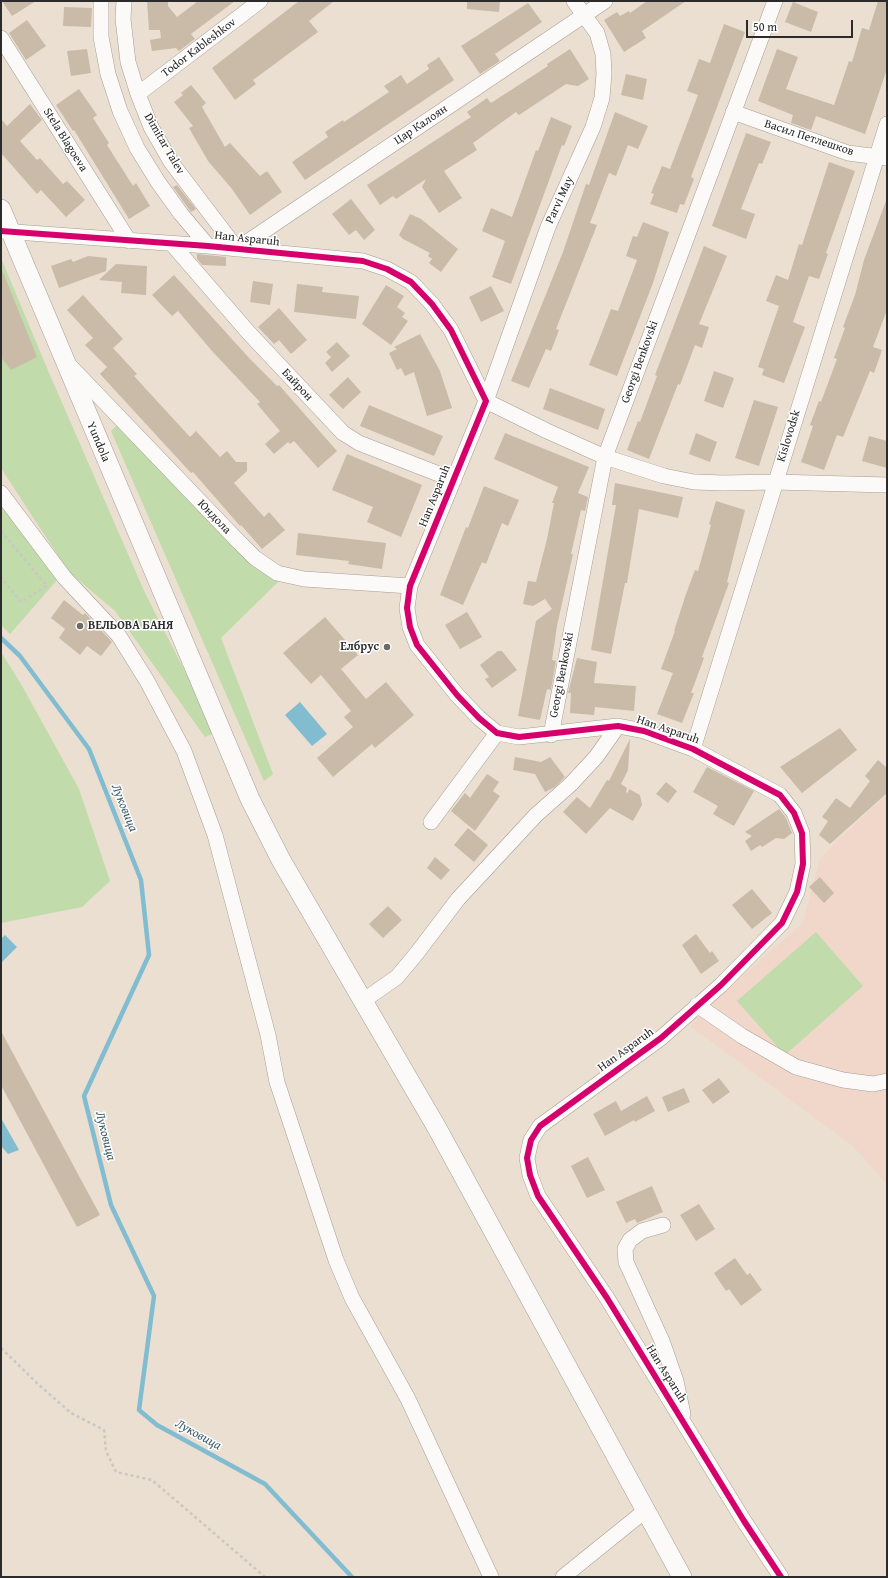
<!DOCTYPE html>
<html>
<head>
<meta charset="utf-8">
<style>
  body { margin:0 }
  #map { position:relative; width:888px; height:1578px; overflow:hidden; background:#eadfd0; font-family:"Gentium Book Plus",serif }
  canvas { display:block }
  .frame { position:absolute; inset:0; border:2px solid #2b2b2b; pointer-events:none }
  .scale { position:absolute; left:746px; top:20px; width:107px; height:18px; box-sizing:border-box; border:2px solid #2b2b2b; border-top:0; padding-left:5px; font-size:12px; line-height:14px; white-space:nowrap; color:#2b2b2b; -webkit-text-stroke:3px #fff; paint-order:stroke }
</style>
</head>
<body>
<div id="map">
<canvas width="888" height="1578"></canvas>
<div class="frame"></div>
<div class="scale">50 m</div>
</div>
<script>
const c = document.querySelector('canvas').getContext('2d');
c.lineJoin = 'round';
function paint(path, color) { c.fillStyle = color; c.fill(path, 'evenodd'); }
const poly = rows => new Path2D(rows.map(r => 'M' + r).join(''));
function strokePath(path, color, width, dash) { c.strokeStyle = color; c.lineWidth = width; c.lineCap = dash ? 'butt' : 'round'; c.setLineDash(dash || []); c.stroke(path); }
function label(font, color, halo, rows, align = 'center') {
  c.font = font + ' "Gentium Book Plus",serif'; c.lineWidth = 3; c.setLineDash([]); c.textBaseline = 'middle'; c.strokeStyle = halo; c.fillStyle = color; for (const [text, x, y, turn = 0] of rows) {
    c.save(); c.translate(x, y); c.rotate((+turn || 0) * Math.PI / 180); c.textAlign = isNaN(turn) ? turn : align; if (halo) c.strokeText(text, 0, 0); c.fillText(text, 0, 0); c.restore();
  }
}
paint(poly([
  [887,794,887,1185,853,1146,690,1026,719,996,803,923,820,858]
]), '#f1d7ca');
paint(poly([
  [1,258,49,373,145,593,216,732,205,737,115,611,68,571,1,468],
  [121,421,279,581,221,638,273,774,264,781,111,431],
  [1,504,57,580,10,634,1,625],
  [1,652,21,684,79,789,110,881,82,907,1,923],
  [816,932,863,986,785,1055,737,1001]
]), '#c1dbaa');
paint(poly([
  [300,702,327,734,312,746,285,715],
  [5,935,17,947,1,963,1,939],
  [1,1118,19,1150,8,1154,1,1146]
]), '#82bcd1');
strokePath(poly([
  [1,638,20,656,89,749,141,880,149,955,84,1096,111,1205,154,1296,139,1410,157,1425,265,1484,352,1577]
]), '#82bcd1', 4.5);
paint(poly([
  [2,1,36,1,12,16],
  [147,1,168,1,168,6,177,17,198,1,235,1,191,34,195,39,179,51,176,48,152,51,150,40,161,38,160,30,149,30],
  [299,1,334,1,309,21,318,32,253,80,256,84,235,100,212,68],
  [467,1,500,1,499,12,467,9],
  [647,1,686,1,642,31,646,38,624,52,604,20,617,12,620,16,629,11,630,13],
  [878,1,887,1,887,69,865,134,816,116,811,130,791,123,793,115,758,101,777,49,798,57,786,89,834,105,849,61,852,62,862,28,869,30],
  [793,2,818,12,811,32,785,22],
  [528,3,542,22,495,54,500,61,480,74,461,46],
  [64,7,92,8,91,27,63,26],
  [27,20,46,46,26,60,9,33],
  [724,24,745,32,691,177,694,179,684,205,680,204,677,213,650,204,654,194,651,193,662,166,670,169,698,95,687,91,699,59,710,63],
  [87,49,91,73,71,76,67,51],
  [570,49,589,79,578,86,566,84,519,115,516,112,473,143,477,150,444,171,462,198,439,213,422,187,426,179,396,199,393,196,380,205,367,185,471,117,467,112,487,98,491,103,548,66,547,64],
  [439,57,454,80,305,180,292,162,328,137,325,132,343,120,344,122,389,92,384,86,401,75,407,84,429,69,427,65],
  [626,74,647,79,643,100,621,95],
  [191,85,206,103,202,107,225,147,230,143,260,176,267,171,282,192,250,215,232,189,208,161,189,128,193,126,174,102,183,95,181,93],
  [79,89,97,115,93,118,109,143,107,145,133,186,136,183,150,206,129,219,74,130,73,131,56,105],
  [30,104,42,120,20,141,37,160,40,158,63,184,67,181,85,200,66,217,41,190,37,194,1,153,1,119,7,126],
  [615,112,648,126,638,149,628,145,616,176,609,173,590,223,597,225,556,329,559,330,551,351,546,349,529,388,511,381,563,252,586,184,589,185],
  [551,117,572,126,564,146,562,145,511,284,492,277,505,241,482,231,491,208,512,217,536,150,538,151],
  [746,133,771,142,762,164,759,163,741,209,755,214,746,239,712,226],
  [829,162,855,171,826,253,828,254,819,279,809,276,793,322,805,327,784,383,762,375,764,369,758,367,779,306,766,301,776,275,788,280,799,244,802,245],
  [177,185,196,209,191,212,188,208,173,187],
  [351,199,375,230,364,240,356,230,349,235,332,214],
  [886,201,887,202,887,310,873,347,882,350,874,373,870,371,843,437,837,435,824,470,801,462,813,426,810,425,819,401,821,402,837,359,834,358,845,328,843,327,855,295,864,260],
  [410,214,421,219,458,249,441,272,429,263,432,259,428,256,430,253,403,239,399,235],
  [643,222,669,232,653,283,617,376,589,365,611,309,618,311,637,260,626,256,633,236,637,237],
  [704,246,727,256,699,324,709,327,702,348,695,345,680,385,678,384,649,459,627,450,638,421,640,422,657,376,655,375],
  [197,254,226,257,226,266,202,265,197,259],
  [88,256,107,258,106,271,59,288,51,266,71,259,73,262],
  [116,264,147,266,146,295,121,293,122,282,99,280],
  [2,270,37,357,11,370,1,357],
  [174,275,250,359,277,386,279,385,337,451,318,468,294,441,290,444,288,442,274,454,265,444,280,431,257,404,260,402,212,351,178,311,172,316,152,295],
  [253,281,273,284,270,305,250,302],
  [297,284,323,287,322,292,359,296,356,319,294,312],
  [386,285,404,296,397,307,405,313,402,317,408,321,391,345,362,324],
  [491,286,504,311,481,322,469,297],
  [83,295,123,339,113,348,137,374,134,376,190,437,196,431,220,457,227,451,236,462,247,462,247,471,234,483,264,517,269,512,285,530,262,549,241,525,240,526,193,472,191,473,100,374,107,367,85,345,93,338,67,310],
  [279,308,307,340,291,354,279,340,274,344,258,327],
  [420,334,440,371,452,408,427,416,414,372,405,376,401,368,397,370,389,353,397,349,394,347],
  [337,342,350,356,332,372,325,363,331,357,326,352],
  [714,371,734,378,723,408,704,401],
  [348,377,361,392,343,409,329,395],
  [550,388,605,409,598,430,543,409],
  [754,400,778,407,759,466,735,458],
  [369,405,443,436,434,456,360,426],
  [505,433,589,467,578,493,588,497,585,511,581,510,571,554,573,554,557,626,552,660,556,661,551,690,547,689,540,720,518,716,536,621,552,609,545,599,533,606,523,604,528,581,536,582,547,539,554,503,552,503,558,487,494,459],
  [696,433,717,442,710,462,689,454],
  [869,436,887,441,887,468,862,461],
  [347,454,422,485,401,537,367,522,373,507,332,490],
  [615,483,683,497,678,518,639,509,627,583,625,583,611,654,591,650,616,505,612,505],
  [484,486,519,500,508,526,502,523,486,564,482,562,463,605,440,595,466,527,468,528],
  [716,501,745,510,727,582,729,583,702,657,704,658,691,693,694,693,682,723,657,714,673,673,661,669,675,631,674,631,686,594,695,570,698,571,711,525,709,524],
  [298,533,386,543,382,569,348,564,349,561,296,555],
  [64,600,83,615,85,613,112,642,101,656,87,646,80,655,59,638,65,629,51,618],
  [467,612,482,637,460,649,445,625],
  [325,617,358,655,341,669,366,699,386,682,414,715,375,748,372,744,333,777,317,758,353,727,344,717,351,711,321,675,311,684,283,653],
  [498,651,502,651,517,670,492,688,485,679,489,677,480,665],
  [577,658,597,662,594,683,636,686,634,711,595,707,594,715,570,713,571,693,568,693],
  [840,728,857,750,802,793,780,767],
  [630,739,628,770,621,784,627,788,626,792,628,793,629,789,640,795,642,805,633,821,610,808,586,834,563,812,577,797,590,808,607,780,609,781],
  [515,757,541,762,550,757,565,777,555,787,545,792,535,774,513,770],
  [878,760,887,768,887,793,830,844,819,835,828,821,822,817,836,798,850,808,870,781,865,776],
  [707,767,754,791,734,826,713,814,718,806,693,792],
  [487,774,499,782,493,791,500,796,475,831,451,811,465,793,470,798],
  [666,782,677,791,668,803,656,794],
  [779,809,786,818,792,833,784,839,776,838,762,847,760,845,751,851,745,841,752,836,745,832],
  [468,828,488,845,474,862,454,845],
  [435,857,450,870,441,880,427,868],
  [820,877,834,893,824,903,809,887],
  [752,889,772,913,752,929,732,905],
  [388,906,402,920,383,938,369,924],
  [696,934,710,953,712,951,719,961,701,974,682,945],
  [1,1031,100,1215,77,1227,1,1085],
  [719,1078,730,1092,713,1104,702,1090],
  [684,1088,690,1102,668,1112,662,1097],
  [647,1096,655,1111,635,1122,634,1120,605,1136,593,1114,616,1101,621,1111],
  [588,1157,605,1190,587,1198,571,1166],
  [652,1186,663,1212,637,1223,635,1219,626,1223,616,1202],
  [699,1204,715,1229,696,1241,680,1215],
  [735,1258,747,1275,750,1273,762,1290,741,1306,729,1289,726,1291,714,1273]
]), '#c9bba8');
const minor = poly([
  [101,1,101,37,108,74,120,111,137,148,158,182,181,214,208,246],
  [124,1,123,19,128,62,138,94,151,127,171,162,237,249,605,1],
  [574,1,597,33,603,54,604,74,602,98,593,127,548,227,486,401,547,431,605,457,664,476,694,482,724,483,774,482,887,485],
  [1,38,129,241],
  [138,94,260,1],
  [733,112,848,153,887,158],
  [2,231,208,246,363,261,387,269,411,282,432,304,451,330,486,401,410,586,407,608,410,627,417,645,457,695,479,718,497,733,519,737,618,726,644,731,693,749,761,785,780,795,794,813,802,833,803,864,797,892,782,923,721,985,661,1038,540,1126,531,1140,527,1158,530,1175,538,1196,607,1298,744,1521,781,1577],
  [172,244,248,332,343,433,359,443,454,480],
  [70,366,237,540,255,558,277,573,304,579,410,586],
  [1,493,64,577,119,636,147,681,184,751,215,835,268,1035,277,1082,336,1260,352,1298,408,1399,491,1577],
  [551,735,605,457,775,1],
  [693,749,887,124],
  [431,822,497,733],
  [363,1001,397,977,417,953,458,899,536,815,571,784,596,757,618,726],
  [697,1005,742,1036,796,1067,843,1080,873,1084,887,1081],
  [663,1225,642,1231,630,1240,625,1249,626,1262,662,1341,676,1381,683,1414],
  [563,1577,646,1510]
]);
const major = poly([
  [1,209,250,799,281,860,437,1128,682,1577]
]);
strokePath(minor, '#a59e96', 16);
strokePath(major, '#a59e96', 20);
strokePath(poly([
  [1,531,47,586,21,602,1,577],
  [1,1348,38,1384,71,1413,104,1430,106,1451,116,1472,152,1480,265,1577]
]), '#cac7c4', 2.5, [3, 3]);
strokePath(minor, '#fcfaf8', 15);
strokePath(major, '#fcfaf8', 19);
strokePath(poly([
  [1,231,208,246,363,261,387,269,411,282,432,304,451,330,486,401,410,586,407,608,410,627,417,645,457,695,479,718,497,733,519,737,618,726,644,731,693,749,761,785,780,795,794,813,802,833,803,864,797,892,782,923,721,985,661,1038,540,1126,531,1140,527,1158,530,1175,538,1196,607,1298,744,1521,781,1577]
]), '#d6006c', 6);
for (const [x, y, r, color] of [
  [80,626,4,"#6e6a65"],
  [387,647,4,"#6e6a65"]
]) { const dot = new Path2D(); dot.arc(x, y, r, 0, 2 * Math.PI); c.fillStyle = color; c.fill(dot); strokePath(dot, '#fff', 1.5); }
label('12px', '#2b2b2b', '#fff', [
  ["Todor Kableshkov",199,48,-37],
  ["Цар Калоян",421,125,-34],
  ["Васил Петлешков",809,138,18],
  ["Stela Blagoeva",65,140,58],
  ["Dimitar Talev",164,144,60],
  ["Parvi May",560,200,-65],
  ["Han Asparuh",247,239,6],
  ["Georgi Benkovski",640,362,-70],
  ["Байрон",297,385,47],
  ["Kislovodsk",789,436,-73],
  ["Yundola",98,442,67],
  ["Han Asparuh",435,496,-68],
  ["Юндола",214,517,46],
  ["Georgi Benkovski",562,675,-79],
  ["Han Asparuh",668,730,19],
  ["Han Asparuh",626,1050,-36],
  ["Han Asparuh",666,1374,58]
]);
label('bold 12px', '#2b2b2b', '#fff', [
  ["ВЕЛЬОВА БАНЯ",88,626],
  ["Елбрус",379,647,"right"]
], 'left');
label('italic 13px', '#3c5f6e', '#fff', [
  ["Луковица",124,808,68],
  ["Луковица",105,1136,76],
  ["Луковица",198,1435,29]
]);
</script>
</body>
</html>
